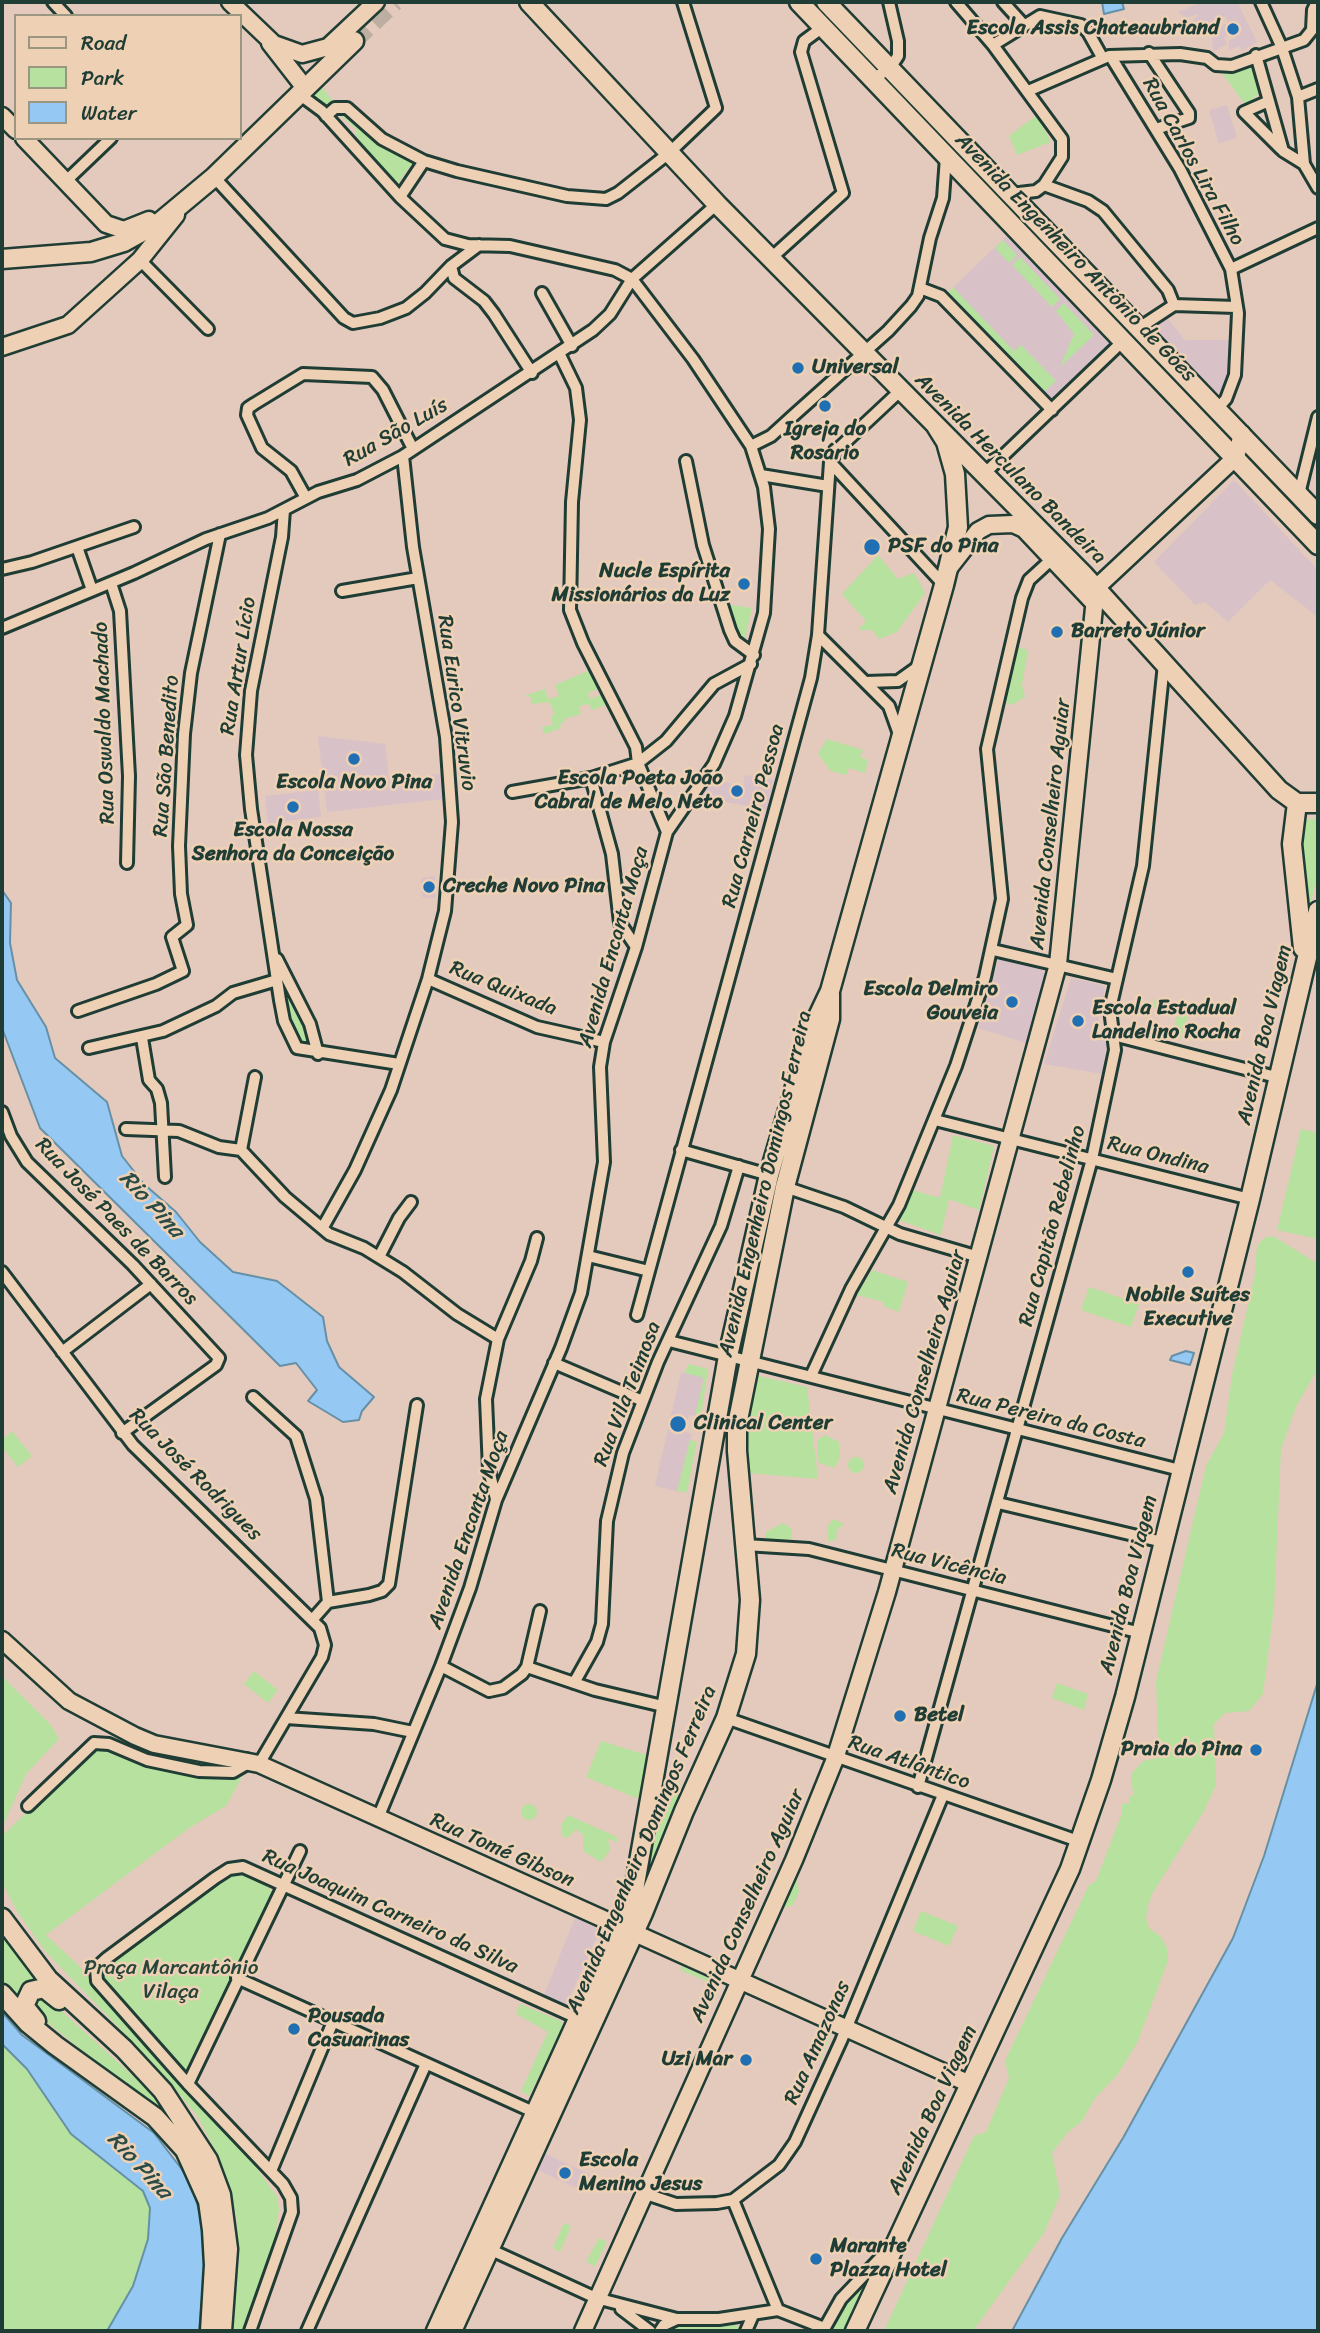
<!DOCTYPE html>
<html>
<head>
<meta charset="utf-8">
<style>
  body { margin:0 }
  #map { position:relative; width:1320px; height:2333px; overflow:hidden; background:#e4cabd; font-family:Sriracha,sans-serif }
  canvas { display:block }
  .frame { position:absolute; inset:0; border:4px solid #1f3d34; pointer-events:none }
  .legend { position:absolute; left:14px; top:14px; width:228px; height:126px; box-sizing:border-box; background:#eed1b5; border:2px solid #9b9681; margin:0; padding:9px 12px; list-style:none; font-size:21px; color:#1f3d34 }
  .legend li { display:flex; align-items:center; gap:14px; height:35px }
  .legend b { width:35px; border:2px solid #9b9681 }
</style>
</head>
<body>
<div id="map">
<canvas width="1320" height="2333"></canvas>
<div class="frame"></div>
<ul class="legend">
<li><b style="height:9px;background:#eed1b5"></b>Road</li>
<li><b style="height:19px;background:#b6e19e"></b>Park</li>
<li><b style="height:19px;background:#95c8f2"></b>Water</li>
</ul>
</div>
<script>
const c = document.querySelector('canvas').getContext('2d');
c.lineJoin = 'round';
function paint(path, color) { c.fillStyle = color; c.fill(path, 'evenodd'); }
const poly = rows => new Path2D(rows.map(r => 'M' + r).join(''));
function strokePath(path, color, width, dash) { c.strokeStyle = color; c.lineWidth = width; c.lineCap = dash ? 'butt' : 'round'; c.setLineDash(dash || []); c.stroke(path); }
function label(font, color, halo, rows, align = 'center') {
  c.font = font + ' Sriracha,sans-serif'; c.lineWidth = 5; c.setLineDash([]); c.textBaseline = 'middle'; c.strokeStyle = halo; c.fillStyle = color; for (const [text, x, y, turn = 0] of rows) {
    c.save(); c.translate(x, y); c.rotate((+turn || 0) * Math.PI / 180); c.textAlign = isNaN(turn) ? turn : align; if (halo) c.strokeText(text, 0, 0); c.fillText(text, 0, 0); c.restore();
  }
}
paint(poly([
  [1194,2,1237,2,1257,42,1242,51,1240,46,1229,50,1229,40,1235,38,1233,33,1224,37,1227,44,1213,52,1212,39,1217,27,1228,23,1225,16,1199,32,1192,21,1200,13,1186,18,1178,12,1195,5],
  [1227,105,1237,138,1219,143,1209,110],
  [1014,229,1119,339,1051,405,943,297],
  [1164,314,1185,340,1230,340,1230,381,1224,391,1217,393,1150,324],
  [1234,480,1318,570,1318,617,1270,580,1228,622,1205,602,1195,605,1154,562],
  [318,736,385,744,389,779,441,774,443,799,327,812],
  [745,775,773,780,767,810,701,797,711,779,743,786],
  [318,790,321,817,268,823,265,796],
  [435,876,436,898,422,897,421,878],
  [999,958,1039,966,1045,976,1026,1043,978,1028],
  [1071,978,1102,985,1105,989,1097,1027,1101,1038,1107,1041,1102,1074,1044,1064],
  [681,1372,704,1377,696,1416,689,1415,685,1432,692,1434,677,1491,655,1486],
  [575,1918,600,1930,566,2005,544,1995],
  [546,2154,593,2176,585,2192,538,2170]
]), '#d8c1c7');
paint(poly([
  [1255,64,1262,90,1246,106,1217,66],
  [887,77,1206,410,1210,420,884,79],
  [322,87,345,117,372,139,415,159,397,185,377,165,356,135,356,129,331,107,310,98],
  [1037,115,1051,142,1017,155,1009,136],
  [1003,240,1017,255,1009,263,995,248],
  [1020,257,1060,299,1052,307,1012,265],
  [953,287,1014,351,1021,345,1056,381,1044,392,948,293],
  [1064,303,1094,335,1060,367,1074,334,1056,311],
  [1242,446,1318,526,1318,535,1240,454],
  [878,555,898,579,914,573,925,593,897,632,879,639,872,630,858,630,866,621,842,594],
  [732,605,752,608,743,647,722,607],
  [1018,647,1028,650,1022,685,1025,697,1012,705,1005,702],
  [590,670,600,688,588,693,590,699,604,694,614,711,609,712,606,705,592,710,589,704,579,706,581,714,564,719,565,722,560,724,561,728,544,734,542,727,553,725,551,716,555,713,549,702,532,704,531,697,524,696,545,689,548,699,559,696,555,685],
  [827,739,863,750,860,757,868,760,865,773,849,768,846,775,831,771,818,754],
  [1317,807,1318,873,1304,930,1297,818,1314,820],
  [282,981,302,1015,311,1043,309,1045,301,1044,297,1040],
  [1155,999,1178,1006,1175,1015,1152,1007],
  [1179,1011,1189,1013,1181,1039,1171,1036],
  [1301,1129,1318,1133,1318,1239,1277,1230],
  [953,1135,994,1146,979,1210,949,1199,941,1235,896,1219,912,1190,940,1198],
  [1273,1236,1318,1264,1318,1368,1296,1407,1281,1449,1274,1608,1263,1694,1249,1711,1225,1713,1214,1724,1216,1785,1204,1811,1152,1894,1148,1906,1146,1918,1149,1928,1161,1937,1167,1948,1168,1961,1137,2043,1118,2074,1095,2098,1082,2121,1067,2133,1052,2153,1060,2195,1044,2233,973,2331,884,2331,974,2136,986,2132,1009,2078,1005,2061,1089,1885,1096,1881,1122,1813,1122,1804,1130,1803,1129,1795,1134,1796,1131,1781,1132,1773,1143,1761,1159,1758,1156,1681,1206,1466,1224,1433,1232,1375,1255,1274,1257,1246,1264,1238],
  [872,1270,908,1282,899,1312,883,1306,884,1302,857,1295],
  [1089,1287,1139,1304,1131,1327,1081,1310],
  [688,1364,708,1369,700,1424,693,1423,704,1378,685,1373],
  [755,1375,807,1387,818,1479,748,1473,746,1445],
  [12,1431,32,1456,18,1467,2,1447,2,1440],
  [825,1435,839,1442,840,1458,834,1468,817,1462,817,1440],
  [690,1440,697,1442,687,1492,677,1491],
  '848 1465a8 8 0 1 1 16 0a8 8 0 1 1-16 0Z',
  [833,1519,844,1524,837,1530,836,1541,831,1540,829,1545,827,1527],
  [783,1523,791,1528,792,1539,765,1541,766,1532],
  [254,1671,278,1690,268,1703,244,1684],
  [2,1676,51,1725,59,1739,26,1774,2,1828],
  [1057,1683,1088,1694,1084,1710,1052,1698],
  [601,1741,647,1755,640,1795,636,1798,586,1777],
  [95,1748,179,1773,223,1780,242,1777,226,1806,189,1828,46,1935,78,1965,241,2146,277,2197,279,2209,274,2244,245,2331,233,2331,239,2260,236,2213,219,2158,197,2115,151,2061,45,1951,17,1911,2,1883,4,1834],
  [677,1764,681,1789,668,1836,634,1914,652,1832,669,1774],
  '521 1812a8 8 0 1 1 16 0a8 8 0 1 1-16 0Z',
  [568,1815,617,1837,617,1842,608,1839,610,1850,601,1862,583,1851,583,1835,576,1829,568,1838,562,1836,561,1825],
  [796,1872,799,1892,793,1905,782,1909],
  [242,1874,269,1885,272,1894,185,2072,100,1979,99,1968,226,1876],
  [921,1911,958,1926,949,1946,913,1931],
  [2,1934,37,1979,23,1986,15,2001,2,1984],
  [682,1966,720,1983,715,2001,710,1998,715,1985,680,1970],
  [46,1997,154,2095,193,2147,153,2107,32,2010,32,1999],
  [520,2004,561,2021,564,2027,529,2096,521,2091,548,2032,516,2014],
  [818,2027,831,2035,820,2060,816,2058,823,2043,815,2034],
  [2,2044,27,2069,71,2134,143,2191,150,2208,148,2239,133,2286,107,2331,2,2331],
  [564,2223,571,2226,560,2252,553,2248],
  [599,2238,607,2242,595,2266,586,2262],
  [860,2285,864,2291,844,2331,828,2331,842,2304],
  [735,2324,743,2331,664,2331,672,2326]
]), '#b6e19e');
const water = poly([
  [1102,2,1122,2,1124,9,1104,14,1102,2],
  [2,890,11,903,10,943,17,980,46,1027,55,1058,107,1102,122,1156,144,1184,176,1212,200,1242,233,1272,277,1281,323,1317,327,1341,339,1367,374,1397,362,1411,359,1420,343,1422,308,1401,317,1390,296,1363,280,1366,40,1128,2,1028,2,890],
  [1186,1351,1194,1353,1190,1365,1170,1360,1172,1356,1186,1351],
  [1318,1681,1318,2331,1012,2331,1062,2238,1123,2138,1233,1938,1264,1856,1318,1681],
  [2,2012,22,2035,154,2133,190,2180,203,2224,206,2257,199,2331,107,2331,133,2286,148,2239,150,2208,143,2191,71,2134,27,2069,2,2044,2,2012]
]);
paint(water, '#95c8f2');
strokePath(water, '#6690a6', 2);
strokePath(poly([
  [354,41,395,2]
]), '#bdaea2', 18, [18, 9]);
const street = poly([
  [53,2,66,16],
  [956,2,993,45,1062,139,1062,157,1044,185,1036,191,1011,194],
  [1003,2,1023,24],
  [1261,2,1282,48,1298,97,1304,164,1318,188],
  [993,45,1040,16,1081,25,1088,32,1102,57],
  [1149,53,1189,113,1189,118,1156,129],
  [1256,55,1283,151,1304,164],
  [1111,57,1180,169,1231,269,1238,313,1235,375,1226,399,1217,409],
  [873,79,890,68,898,56,898,41,889,2],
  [1028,91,1109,56,1180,54,1207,58,1216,65,1232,66,1304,40,1312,30,1313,10,1317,2],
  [299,94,322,111,400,197,445,239,468,245,510,246,615,270,632,279,693,359,751,446,764,487,769,529,764,613,735,716,714,764,667,832,636,947,604,1042,600,1067,604,1162,581,1293,561,1348,496,1500,470,1588,441,1666,378,1818],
  [1298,97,1318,89],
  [1269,101,1244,112,1281,149],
  [326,116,335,108,347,108,382,139,424,161,457,171,567,196,606,199,618,193,669,153,716,108,683,2],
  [214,177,344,318,353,323,380,318,406,308,425,293,451,266,479,245],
  [66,181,111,138],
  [1044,185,1088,201,1103,211,1168,290,1174,305,1139,328],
  [400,197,424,161],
  [770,259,843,193,801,52,804,41,823,27],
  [140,260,208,329],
  [451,266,454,278,484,301,494,314,532,373],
  [1231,269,1318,228],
  [920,288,941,296,1052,410],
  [542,293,572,346],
  [1174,305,1236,307],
  [560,355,576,388,580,420,572,502,570,610,583,643,636,747,638,763,667,832],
  [751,446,771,436,794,415,888,331,911,306,918,296,930,238,943,198,946,157],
  [686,461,703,545,730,630,735,641,754,655],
  [830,462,944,585],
  [984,474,1123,341],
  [761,475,828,486],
  [1299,494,1318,417],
  [306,498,291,471,262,448,247,415,248,408,254,404,303,374,372,377,383,390,413,449],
  [284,510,282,537,251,691,246,755,251,809,280,1000,284,1021,297,1048,399,1064],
  [77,547,92,590],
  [2,569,32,562,134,527],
  [111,583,120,611,129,776,127,863],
  [342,591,418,578],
  [2,628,134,573,206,539,268,518,318,492,357,480,403,456,593,330,610,314,632,279,717,204],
  [818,635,889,706,899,734],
  [866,682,898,681,919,666],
  [591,778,612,854,620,923,636,947],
  [512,792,591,778,638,763,666,741,714,684,751,664],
  [993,950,1117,979],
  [277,959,310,1024,318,1054],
  [428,979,537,1027,604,1042],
  [78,1011,156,984,183,971,172,937,187,925,181,894,179,846,184,734,191,673,220,534],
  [1113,1035,1280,1078],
  [142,1038,149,1080,157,1089,161,1103,165,1177],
  [89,1048,163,1031,216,1006,233,993,277,980],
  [2,1112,11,1136,27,1162,133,1265,219,1358,216,1365,122,1433],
  [935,1120,1250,1199],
  [126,1129,179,1131,219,1147,241,1150,285,1197,329,1234,364,1248,403,1272,457,1314,498,1339],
  [241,1150,255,1077],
  [681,1150,769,1175],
  [785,1187,844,1207,900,1234,979,1257],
  [323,1227,355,1170,391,1090,428,979,445,911,452,822,446,737,413,547,403,456],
  [588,1256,649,1271],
  [379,1257,399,1218,411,1202],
  [2,1272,133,1445,320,1628,325,1645,322,1657,259,1764],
  [637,1315,811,678,818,635,830,462,839,448,901,390],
  [669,1341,1180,1470],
  [62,1352,151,1284],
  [554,1363,643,1401],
  [811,1376,851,1289,899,1205,956,1066,985,977,1002,899,987,749,1022,598,1029,580,1053,558],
  [253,1397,296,1436,316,1499,328,1602],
  [496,1499,489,1470,486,1399,498,1339,531,1261,537,1238],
  [998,1503,1163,1542],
  [745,1545,809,1549,1141,1633],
  [313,1619,328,1602,369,1595,382,1591,389,1584,417,1405],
  [441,1666,489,1691,503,1688,522,1674,527,1667,540,1611],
  [527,1667,595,1690,667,1707],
  [574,1683,597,1642,602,1624,607,1521,623,1453,658,1362,721,1226,739,1166],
  [286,1718,374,1724,413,1732],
  [726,1718,1081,1842],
  [918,1787,1092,1159,1115,1050,1110,1009,1143,866,1164,664],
  [28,1806,94,1743,109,1744,147,1760,199,1771,233,1772,245,1765,246,1759],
  [237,1978,538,2114],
  [188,2084,300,1851],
  [271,2171,332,2024],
  [643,2193,676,2204,717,2203,733,2200,779,2165,795,2142,841,2041,943,1795],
  [733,2200,778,2310,824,2328],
  [489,2249,596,2298,677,2319,719,2319,778,2310],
  [621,2309,650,2331],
  [250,2331,292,2212,291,2198,283,2184,188,2084,97,1981,96,1968,107,1958,215,1878,229,1869,243,1867,577,2018],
  [307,2331,425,2066],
  [660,2331,664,2325,677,2319],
  [746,2331,753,2315],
  [823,2331,841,2299,886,2252]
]);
const secondary = poly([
  [230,2,274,44,302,54,328,47,376,2],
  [270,43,305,88],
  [2,116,16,130],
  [24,138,106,224,124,230,149,220],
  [2,347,68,325,140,260,176,215],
  [949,568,978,531,989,525,1013,524,1024,529,1093,602],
  [2,1640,69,1701,135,1736,154,1744,259,1764,970,2084],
  [583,2331,794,1860,835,1759,887,1592,1058,964,1096,588,1236,457,1242,434]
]);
const primary = poly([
  [529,2,717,204,1083,574,1279,790,1297,803,1318,803],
  [799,2,1318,545],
  [826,2,1318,515],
  [2,259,91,252,124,242,160,222,214,177,354,41],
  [1297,803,1292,844,1303,948],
  [2,1918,48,1979,124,2049,163,2091,208,2160,221,2195,228,2249,222,2331],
  [2,1994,28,2023,55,2045,155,2117,185,2150,208,2201,212,2230,214,2265,210,2331],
  [36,2021,24,2006,31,1991,44,1988,59,2000],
  [436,2331,629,1907,634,1890,728,1356,769,1175,812,1029,830,991,944,585,958,527,955,474,946,442,936,426],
  [452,2331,643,1913,684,1811,726,1718,746,1654,750,1600,737,1451,737,1425,785,1187,830,1019,830,994],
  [855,2331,1070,1869,1101,1780,1125,1697,1250,1199,1318,911]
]);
strokePath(street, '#1f3d34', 16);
strokePath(secondary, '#1f3d34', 21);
strokePath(primary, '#1f3d34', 23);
strokePath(street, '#eed1b5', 10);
strokePath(secondary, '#eed1b5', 16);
strokePath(primary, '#eed1b5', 18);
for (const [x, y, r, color] of [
  [1233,29,7,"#1f6fb2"],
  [798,368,7,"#1f6fb2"],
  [825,406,7,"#1f6fb2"],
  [872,547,9,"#1f6fb2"],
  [744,584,7,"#1f6fb2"],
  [1057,632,7,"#1f6fb2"],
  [354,759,7,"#1f6fb2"],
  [737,791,7,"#1f6fb2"],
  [293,807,7,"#1f6fb2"],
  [429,887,7,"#1f6fb2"],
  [1012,1002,7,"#1f6fb2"],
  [1078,1021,7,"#1f6fb2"],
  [1188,1272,7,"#1f6fb2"],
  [678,1424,9,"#1f6fb2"],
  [900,1716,7,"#1f6fb2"],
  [1256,1750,7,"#1f6fb2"],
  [294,2029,7,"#1f6fb2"],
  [746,2060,7,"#1f6fb2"],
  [565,2173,7,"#1f6fb2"],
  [816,2259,7,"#1f6fb2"]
]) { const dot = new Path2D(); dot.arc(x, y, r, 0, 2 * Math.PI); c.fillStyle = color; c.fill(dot); strokePath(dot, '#eed1b5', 2.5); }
label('bold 21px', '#1f3d34', '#eed1b5', [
  ["Escola Assis Chateaubriand",1219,29,"right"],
  ["Universal",812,368],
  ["Igreja do",825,430,"center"],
  ["Rosário",825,454,"center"],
  ["PSF do Pina",888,547],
  ["Nucle Espírita",730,572,"right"],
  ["Missionários da Luz",730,596,"right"],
  ["Barreto Júnior",1071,632],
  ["Escola Poeta João",723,779,"right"],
  ["Cabral de Melo Neto",723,803,"right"],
  ["Escola Novo Pina",354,783,"center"],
  ["Escola Nossa",293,831,"center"],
  ["Senhora da Conceição",293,855,"center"],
  ["Creche Novo Pina",443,887],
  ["Escola Delmiro",998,990,"right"],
  ["Gouveia",998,1014,"right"],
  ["Escola Estadual",1092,1009],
  ["Landelino Rocha",1092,1033],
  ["Nobile Suítes",1188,1296,"center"],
  ["Executive",1188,1320,"center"],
  ["Clinical Center",694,1424],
  ["Betel",914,1716],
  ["Praia do Pina",1242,1750,"right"],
  ["Pousada",308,2017],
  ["Casuarinas",308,2041],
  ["Uzi Mar",732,2060,"right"],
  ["Escola",579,2161],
  ["Menino Jesus",579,2185],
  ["Marante",830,2247],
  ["Plazza Hotel",830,2271]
], 'left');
label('21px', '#1f3d34', '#eed1b5', [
  ["Rua Carlos Lira Filho",1193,162,61],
  ["Avenida Engenheiro Antônio de Góes",1075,258,46],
  ["Rua São Luís",396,433,-30],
  ["Avenida Herculano Bandeira",1010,469,45],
  ["Rua Artur Lício",239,666,-81],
  ["Rua Eurico Vitruvio",456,703,82],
  ["Rua Oswaldo Machado",105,723,-92],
  ["Rua São Benedito",167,756,-86],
  ["Rua Carneiro Pessoa",754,816,-75],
  ["Avenida Conselheiro Aguiar",1051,824,-84],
  ["Avenida Encanta Moça",614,947,-74],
  ["Rua Quixada",503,989,22],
  ["Avenida Boa Viagem",1265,1035,-77],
  ["Rua Ondina",1158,1156,14],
  ["Avenida Engenheiro Domingos Ferreira",766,1184,-77],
  ["Rua José Paes de Barros",116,1222,46],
  ["Rua Capitão Rebelinho",1053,1226,-75],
  ["Avenida Conselheiro Aguiar",925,1372,-74],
  ["Rua Vila Teimosa",628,1394,-69],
  ["Rua Pereira da Costa",1051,1419,14],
  ["Rua José Rodrigues",195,1475,45],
  ["Avenida Encanta Moça",469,1530,-71],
  ["Rua Vicência",949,1565,14],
  ["Avenida Boa Viagem",1129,1585,-76],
  ["Rua Atlântico",909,1763,19],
  ["Avenida Engenheiro Domingos Ferreira",642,1850,-67],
  ["Rua Tomé Gibson",502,1851,24],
  ["Avenida Conselheiro Aguiar",748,1906,-66],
  ["Rua Joaquim Carneiro da Silva",390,1912,24],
  ["Rua Amazonas",818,2043,-66],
  ["Avenida Boa Viagem",933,2110,-65]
]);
label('21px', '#274539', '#eed1b5', [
  ["Praça Marcantônio",171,1969],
  ["Vilaça",171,1993]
]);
label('italic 23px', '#2b4b47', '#eed1b5', [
  ["Rio Pina",151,1205,47],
  ["Rio Pina",139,2166,47]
]);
</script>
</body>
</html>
